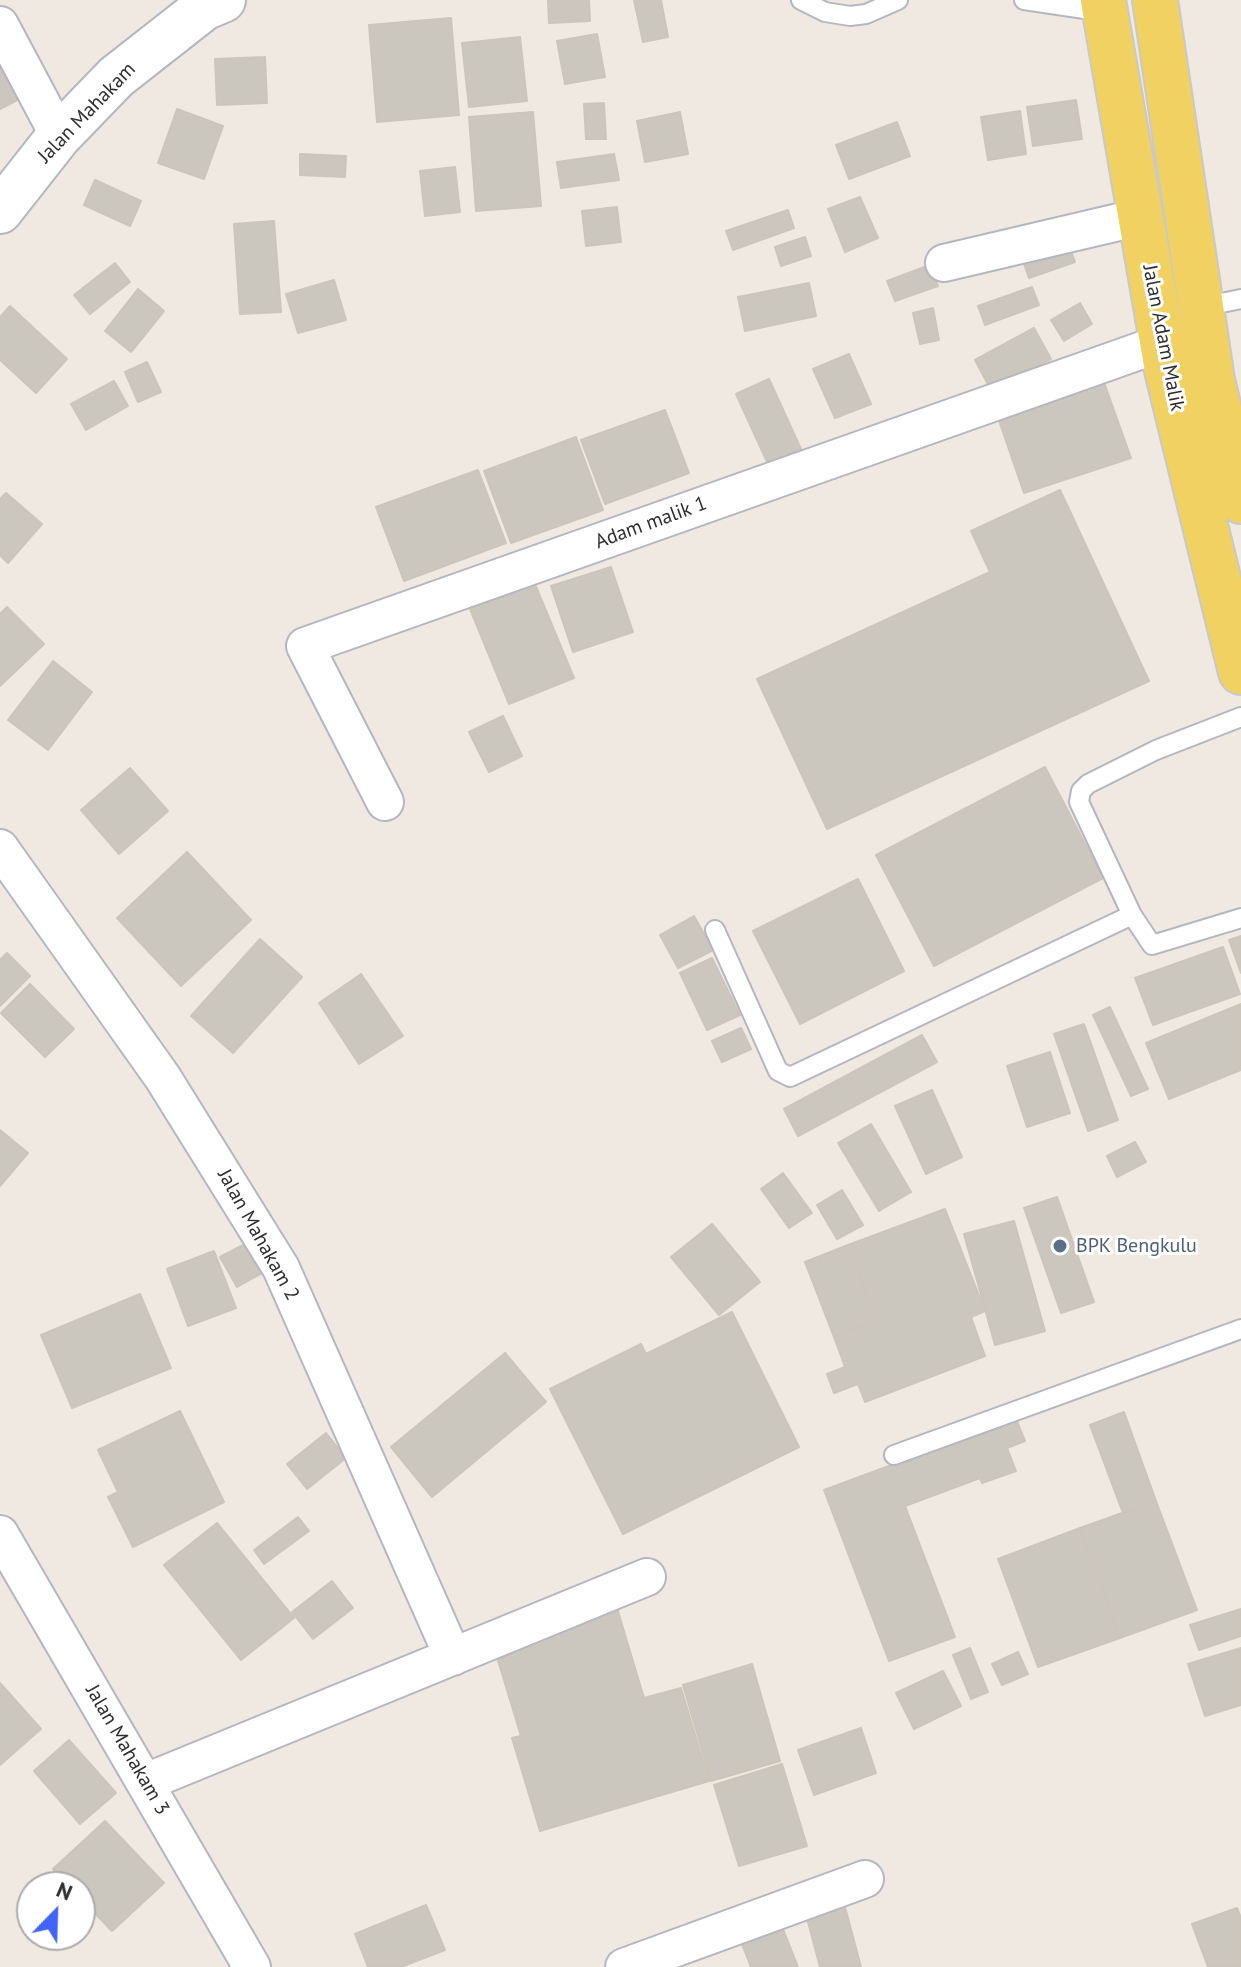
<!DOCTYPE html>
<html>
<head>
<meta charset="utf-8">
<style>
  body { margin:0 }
  #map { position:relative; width:1241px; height:1967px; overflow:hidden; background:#efe9e1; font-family:"PT Sans",sans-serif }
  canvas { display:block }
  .north { position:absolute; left:16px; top:1871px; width:80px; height:80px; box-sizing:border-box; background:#fff; border:2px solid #ababab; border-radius:50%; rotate:23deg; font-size:22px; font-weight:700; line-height:32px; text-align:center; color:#2e2e2e }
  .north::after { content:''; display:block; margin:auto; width:28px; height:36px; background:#4264fb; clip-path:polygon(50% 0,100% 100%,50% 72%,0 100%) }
</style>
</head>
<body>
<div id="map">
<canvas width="1241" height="1967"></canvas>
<div class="north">N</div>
</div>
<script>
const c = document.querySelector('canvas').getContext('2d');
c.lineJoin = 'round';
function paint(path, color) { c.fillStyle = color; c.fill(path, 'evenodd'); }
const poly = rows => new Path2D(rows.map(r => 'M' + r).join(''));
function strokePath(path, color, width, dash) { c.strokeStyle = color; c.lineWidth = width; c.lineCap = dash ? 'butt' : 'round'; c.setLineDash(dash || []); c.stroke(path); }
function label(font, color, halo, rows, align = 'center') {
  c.font = font + ' "PT Sans",sans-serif'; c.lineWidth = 6; c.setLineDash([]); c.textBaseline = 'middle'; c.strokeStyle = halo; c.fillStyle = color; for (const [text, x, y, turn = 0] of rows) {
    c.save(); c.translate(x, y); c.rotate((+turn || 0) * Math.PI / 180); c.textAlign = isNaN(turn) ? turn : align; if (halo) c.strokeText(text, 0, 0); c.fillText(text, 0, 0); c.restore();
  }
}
const building = poly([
  [548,0,589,0,590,21,549,23,548,0],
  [634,0,661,0,668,37,643,42,634,0],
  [451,18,459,115,377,122,369,25,451,18],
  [597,34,605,77,565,84,557,41,597,34],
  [520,37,527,101,469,107,462,43,520,37],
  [0,51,25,96,0,109,0,51],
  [265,57,267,103,217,105,215,59,265,57],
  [1076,100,1082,139,1033,146,1027,107,1076,100],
  [604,103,606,139,586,139,584,104,604,103],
  [177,109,223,126,204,179,158,163,177,109],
  [1020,111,1026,154,988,160,981,117,1020,111],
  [533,112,541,206,476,211,469,117,533,112],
  [680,112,688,154,645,162,637,121,680,112],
  [897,122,910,156,849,179,836,145,897,122],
  [300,154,346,156,345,177,300,175,300,154],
  [614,154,619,180,561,188,557,162,614,154],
  [455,167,460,212,425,216,420,171,455,167],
  [95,180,141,201,130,226,84,205,95,180],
  [860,197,878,238,845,252,828,209,860,197],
  [617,207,621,242,586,246,582,211,617,207],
  [788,210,794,228,733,250,726,231,788,210],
  [274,221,281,312,240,314,234,224,274,221],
  [805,237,811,256,781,266,775,247,805,237],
  [1069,245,1075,262,1029,278,1023,261,1069,245],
  [115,263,130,282,90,314,74,295,115,263],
  [930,265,938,286,895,301,887,281,930,265],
  [334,280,346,320,298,333,286,294,334,280],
  [809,283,816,316,745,331,738,297,809,283],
  [1032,287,1039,305,985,325,978,306,1032,287],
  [138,289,164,311,131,352,105,331,138,289],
  [1080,303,1092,324,1064,341,1051,320,1080,303],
  [10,306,67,359,36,393,0,360,0,317,10,306],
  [933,308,939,340,920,344,913,313,933,308],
  [1034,328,1051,359,991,390,975,360,1034,328],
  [849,354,871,404,835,418,813,369,849,354],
  [147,362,161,392,138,402,125,372,147,362],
  [1101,374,1131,458,1024,493,995,409,1101,374],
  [769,379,801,449,768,464,736,394,769,379],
  [114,381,128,406,86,430,71,404,114,381],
  [665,410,689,473,605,504,581,440,665,410],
  [576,437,603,510,511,543,484,471,576,437],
  [478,470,506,543,404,581,376,507,478,470],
  [1060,490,1149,681,827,829,757,679,990,572,971,531,1060,490],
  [6,493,42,524,8,563,0,555,0,499,6,493],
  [611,567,633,632,573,652,551,586,611,567],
  [532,577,574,678,509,704,468,604,532,577],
  [7,607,44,644,0,686,0,614,7,607],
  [53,661,92,692,48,750,8,720,53,661],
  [503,716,522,756,489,772,469,732,503,716],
  [1045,767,1103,878,934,966,876,855,1045,767],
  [130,768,168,811,119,854,81,810,130,768],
  [187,852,251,920,181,986,117,918,187,852],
  [858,879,904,971,800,1024,753,931,858,879],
  [694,916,713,950,678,968,660,935,694,916],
  [1241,936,1241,973,1229,940,1241,936],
  [260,939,302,977,233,1053,191,1016,260,939],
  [1223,947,1240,994,1153,1025,1135,978,1223,947],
  [7,953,30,976,0,1006,0,960,7,953],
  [712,958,740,1015,707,1030,680,973,712,958],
  [361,974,403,1036,359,1064,319,1003,361,974],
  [30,984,74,1029,45,1057,1,1013,30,984],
  [1241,1004,1241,1070,1169,1099,1146,1043,1241,1004],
  [1110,1007,1148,1089,1131,1096,1093,1015,1110,1007],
  [1084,1024,1118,1120,1088,1131,1054,1034,1084,1024],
  [741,1028,751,1049,722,1062,712,1041,741,1028],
  [922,1035,937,1062,798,1136,784,1109,922,1035],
  [1050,1052,1070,1113,1027,1127,1007,1066,1050,1052],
  [932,1090,962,1157,926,1174,895,1106,932,1090],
  [871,1124,911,1192,879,1211,838,1143,871,1124],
  [0,1130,28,1153,0,1186,0,1130],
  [1135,1142,1146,1162,1117,1177,1107,1156,1135,1142],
  [783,1173,812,1213,789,1228,761,1189,783,1173],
  [842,1190,863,1225,837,1239,817,1205,842,1190],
  [1057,1197,1094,1302,1061,1313,1024,1208,1057,1197],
  [945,1209,985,1311,971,1317,985,1356,865,1402,858,1384,834,1393,827,1374,845,1367,834,1337,877,1321,848,1245,945,1209],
  [1014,1221,1045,1331,995,1345,964,1234,1014,1221],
  [712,1224,760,1282,719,1315,671,1257,712,1224],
  [247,1243,264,1272,237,1287,220,1257,247,1243],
  [848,1245,877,1321,834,1337,805,1262,848,1245],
  [214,1251,236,1308,188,1326,167,1269,214,1251],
  [140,1294,171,1368,72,1408,41,1335,140,1294],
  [732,1312,799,1447,623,1534,550,1389,641,1344,646,1354,732,1312],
  [505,1353,546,1402,432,1497,391,1447,505,1353],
  [180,1411,224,1502,133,1547,108,1497,118,1492,98,1450,180,1411],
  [1124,1412,1156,1501,1123,1513,1090,1425,1124,1412],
  [1016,1419,1025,1441,1007,1448,1016,1471,982,1483,980,1478,905,1506,955,1637,889,1661,824,1490,1016,1419],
  [326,1433,346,1458,307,1489,287,1464,326,1433],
  [1156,1501,1197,1610,1120,1638,1080,1528,1156,1501],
  [298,1517,309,1531,264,1564,254,1550,298,1517],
  [217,1523,294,1618,241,1660,164,1565,217,1523],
  [1080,1528,1120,1638,1038,1667,998,1559,1080,1528],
  [332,1581,353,1608,313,1639,292,1612,332,1581],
  [617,1608,644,1698,681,1688,709,1781,540,1831,512,1738,521,1736,493,1644,617,1608],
  [1241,1609,1241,1636,1199,1650,1190,1625,1241,1609],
  [970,1648,988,1692,971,1699,953,1655,970,1648],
  [1241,1648,1241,1705,1205,1716,1188,1664,1241,1648],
  [1018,1652,1028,1674,1002,1685,992,1664,1018,1652],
  [752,1664,780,1761,711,1781,683,1685,752,1664],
  [943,1671,961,1706,914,1729,896,1693,943,1671],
  [0,1683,41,1729,0,1765,0,1683],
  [861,1728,876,1773,814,1795,798,1750,861,1728],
  [69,1740,116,1793,80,1824,34,1771,69,1740],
  [782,1764,807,1846,739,1866,714,1785,782,1764],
  [105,1821,164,1883,112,1931,80,1898,80,1887,70,1887,53,1869,105,1821],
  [426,1905,445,1950,401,1967,368,1967,355,1934,426,1905],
  [845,1907,861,1967,820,1967,807,1918,845,1907],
  [1237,1908,1241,1918,1241,1967,1208,1967,1192,1924,1237,1908],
  [779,1919,798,1967,751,1967,738,1934,779,1919]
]);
paint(building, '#cbc7bf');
strokePath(building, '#cbc5ba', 2);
const lane = poly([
  [801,0,825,12,850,16,866,14,898,0],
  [1024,0,1105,12],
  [1201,307,1241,299],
  [1241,717,1156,750,1088,784,1081,791,1079,802,1132,915,1152,945,1241,918],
  [715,930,778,1071,790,1077,1132,915],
  [894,1455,1241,1329]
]);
const street = poly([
  [0,25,59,136],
  [944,263,1140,217],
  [385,802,305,646,1162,343],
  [0,848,163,1078,281,1268,453,1657],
  [0,1534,252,1967],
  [146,1782,647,1577],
  [624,1967,865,1879]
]);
const secondary = poly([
  [0,211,59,136,116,77,204,8,223,0]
]);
const primary = poly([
  [1103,0,1167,370,1241,672],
  [1155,0,1212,380,1241,501]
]);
strokePath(lane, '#b4b7c1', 22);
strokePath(street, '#b4b7c1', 40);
strokePath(secondary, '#b4b7c1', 48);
strokePath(primary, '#c9c9c9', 48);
strokePath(lane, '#fff', 18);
strokePath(street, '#fff', 36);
strokePath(secondary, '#fff', 44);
strokePath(primary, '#f2d163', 44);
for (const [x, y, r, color] of [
  [1060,1246,8,"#5c6f8a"]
]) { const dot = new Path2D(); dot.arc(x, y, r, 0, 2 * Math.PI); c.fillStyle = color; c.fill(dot); strokePath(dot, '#fff', 3); }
label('20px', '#2e2e2e', '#fff', [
  ["Jalan Mahakam",87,113,-46],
  ["Jalan Adam Malik",1163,338,79],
  ["Adam malik 1",651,523,-20],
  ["Jalan Mahakam 2",258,1235,61],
  ["Jalan Mahakam 3",127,1750,60]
]);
label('20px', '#4e5e75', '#fff', [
  ["BPK Bengkulu",1076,1246]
], 'left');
</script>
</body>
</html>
